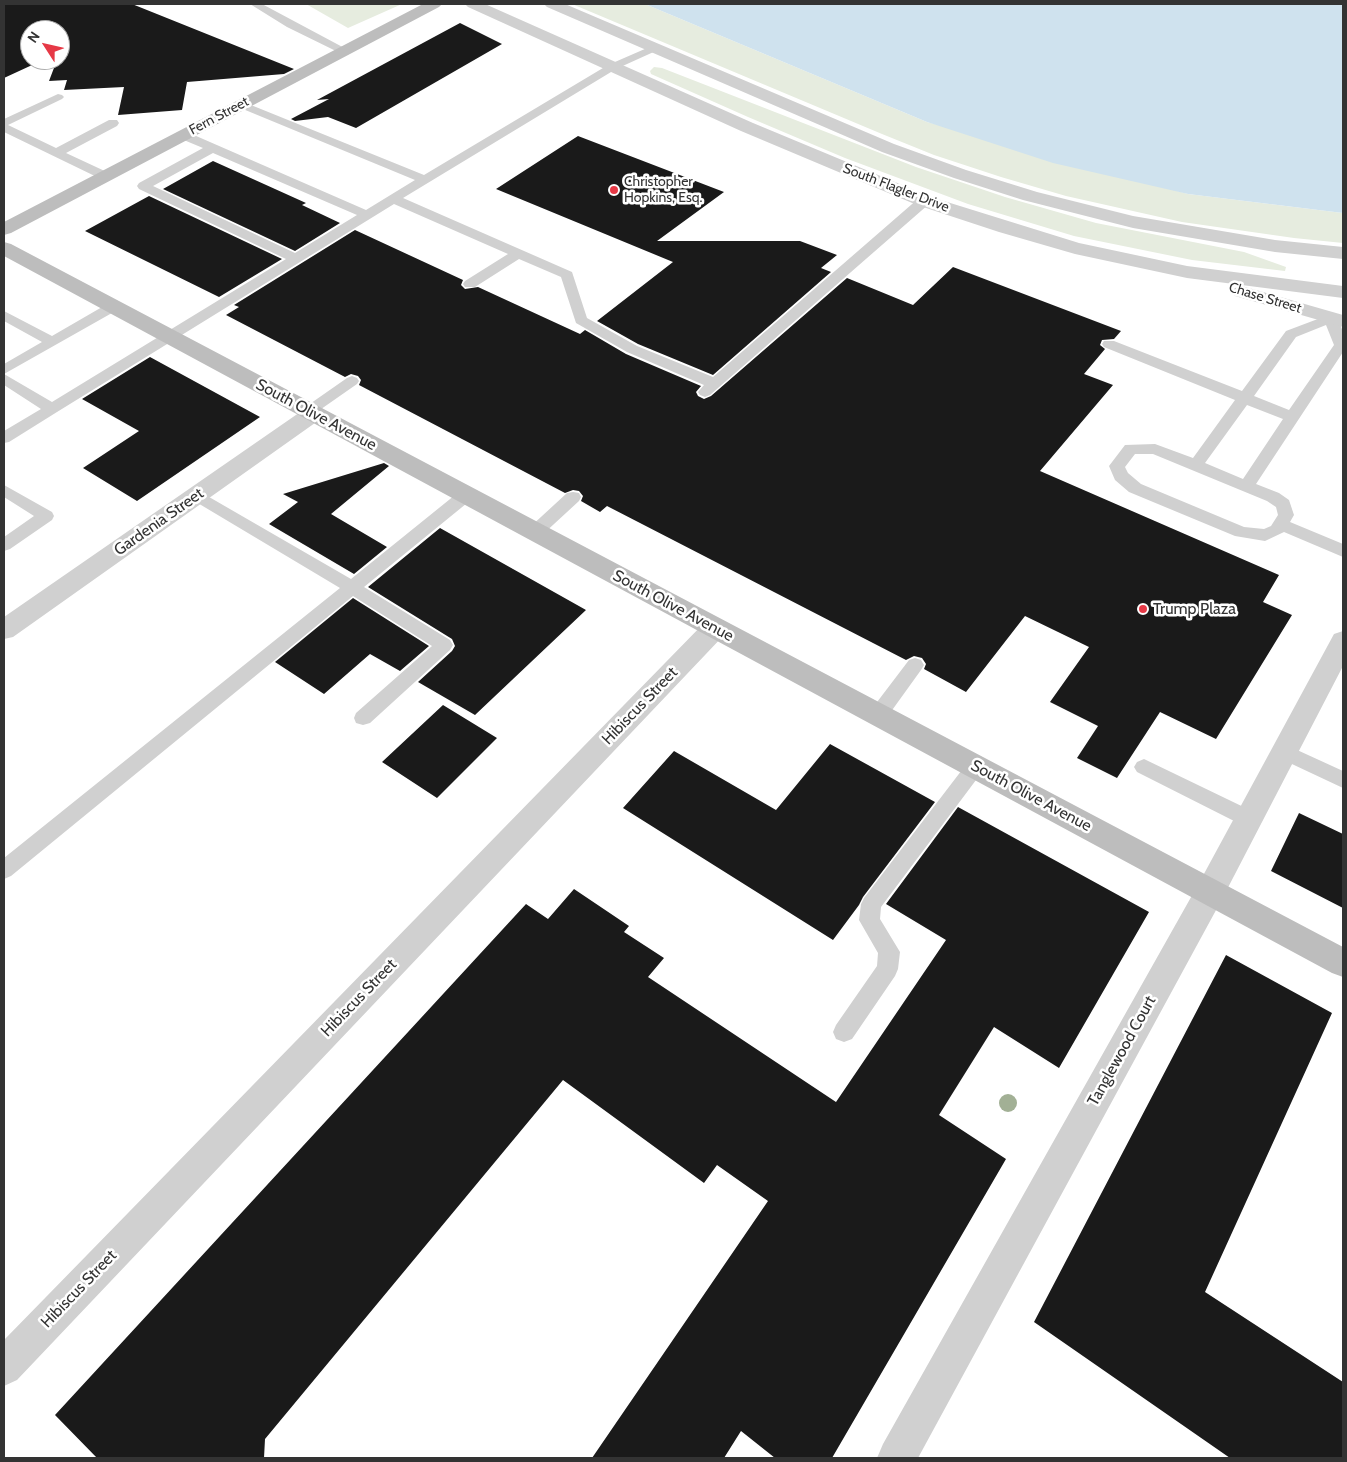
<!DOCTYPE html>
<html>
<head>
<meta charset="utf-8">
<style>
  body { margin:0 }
  #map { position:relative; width:1347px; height:1462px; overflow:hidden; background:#fff; font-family:Cabin,sans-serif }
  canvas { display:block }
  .frame { position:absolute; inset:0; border:5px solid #333; pointer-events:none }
  .north { position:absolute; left:20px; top:20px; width:50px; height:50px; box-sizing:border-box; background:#fff; border:1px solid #adadad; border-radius:50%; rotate:305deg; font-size:14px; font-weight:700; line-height:20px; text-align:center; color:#333 }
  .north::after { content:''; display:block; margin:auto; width:18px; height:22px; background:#e63946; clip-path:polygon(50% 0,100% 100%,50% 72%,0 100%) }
</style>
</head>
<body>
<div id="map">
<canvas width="1347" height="1462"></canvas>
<div class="frame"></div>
<div class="north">N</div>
</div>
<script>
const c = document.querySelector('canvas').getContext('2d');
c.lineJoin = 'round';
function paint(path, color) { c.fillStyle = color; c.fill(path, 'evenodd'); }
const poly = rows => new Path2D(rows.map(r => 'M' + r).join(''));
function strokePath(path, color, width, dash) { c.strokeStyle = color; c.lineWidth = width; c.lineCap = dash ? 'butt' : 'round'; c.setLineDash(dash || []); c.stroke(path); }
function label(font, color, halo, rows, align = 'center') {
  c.font = font + ' Cabin,sans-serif'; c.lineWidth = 5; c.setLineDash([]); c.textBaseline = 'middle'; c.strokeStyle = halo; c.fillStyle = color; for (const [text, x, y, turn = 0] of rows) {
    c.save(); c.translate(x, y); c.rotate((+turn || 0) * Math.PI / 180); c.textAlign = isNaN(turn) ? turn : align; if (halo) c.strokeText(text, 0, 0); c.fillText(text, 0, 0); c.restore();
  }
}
paint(poly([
  [306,4,402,4,348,28],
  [572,4,645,4,927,122,1188,194,1343,213,1343,243,1294,238,1182,222,1066,196,1001,177,934,155,882,134],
  [654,67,662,68,916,167,1005,197,1096,223,1244,252,1286,267,1285,271,1192,260,1074,236,968,204,845,158,748,117,651,74,650,71]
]), '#e6ecdf');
paint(poly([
  [645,4,1343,4,1343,213,1188,194,1053,163,927,122]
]), '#cfe2ee');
paint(poly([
  [4,4,132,4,294,69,284,74,187,82,182,110,118,115,124,87,64,90,67,80,49,81,57,60,60,60,60,30,30,30,30,60,43,60,4,78],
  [460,23,502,44,356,128,328,117,295,121,291,119,329,99,317,100],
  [578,136,724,192,657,241,800,241,837,255,821,268,831,272,713,375,638,344,597,321,673,262,496,189],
  [213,161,306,203,302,205,340,223,295,251,163,189],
  [149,196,282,259,219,297,85,231],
  [355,230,463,280,461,285,465,289,478,287,580,334,585,330,626,354,701,386,696,392,698,396,704,399,711,396,847,278,913,305,953,267,1121,331,1114,339,1102,340,1100,345,1105,349,1084,374,1113,385,1040,471,1279,575,1263,602,1292,615,1216,739,1160,712,1117,778,1077,758,1098,726,1050,702,1089,647,1025,616,966,692,924,669,926,664,922,658,914,656,906,660,607,506,600,512,581,501,583,496,579,491,573,490,565,493,359,385,361,380,358,376,351,374,345,377,226,315,239,307,234,305],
  [150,357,260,417,137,501,83,468,139,431,82,399],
  [384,463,389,466,331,514,387,547,354,574,269,524,298,502,283,494],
  [440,528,586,610,475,715,418,682,452,651,455,646,452,639,368,587],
  [353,598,429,646,400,671,370,654,324,694,275,662],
  [443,705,497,738,437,798,382,762],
  [830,744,935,802,863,897,859,905,833,940,623,808,674,751,776,810],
  [958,807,1149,912,1059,1068,994,1027,939,1115,1006,1159,832,1458,775,1458,741,1431,724,1458,592,1458,768,1201,717,1165,704,1183,563,1080,265,1439,264,1458,97,1458,55,1415,526,904,548,919,574,889,629,926,624,932,664,958,648,977,836,1102,946,940,886,904],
  [1299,813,1343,834,1343,908,1271,871],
  [1226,955,1332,1013,1205,1292,1343,1382,1343,1458,1230,1458,1034,1322]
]), '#1a1a1a');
paint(poly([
  [250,4,262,4,350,51,348,53,340,53,287,27,250,4],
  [654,45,658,46,660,48,658,50,616,69,403,198,572,272,587,318,637,346,713,377,919,198,929,198,930,201,929,204,710,395,705,397,700,395,698,392,704,385,627,352,576,323,561,277,519,259,475,287,465,287,463,284,465,281,508,254,394,204,57,412,9,442,4,443,4,431,41,409,4,385,4,364,42,342,4,321,4,311,52,336,109,303,119,303,121,306,119,309,4,374,52,402,286,259,139,189,137,186,139,183,203,148,179,138,177,135,179,132,187,132,366,210,415,180,238,107,236,105,238,103,246,103,424,175,608,65,654,45],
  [213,153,357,215,295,253,153,186,213,153],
  [58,94,62,95,64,97,62,99,8,125,56,148,109,120,117,120,119,123,117,126,66,153,109,173,111,176,109,179,101,179,4,132,4,119,58,94],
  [1331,314,1336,315,1338,318,1343,332,1343,352,1256,484,1279,493,1289,500,1294,515,1290,522,1343,544,1343,557,1284,532,1265,541,1235,536,1129,492,1115,480,1109,466,1125,445,1155,444,1193,458,1235,400,1104,347,1102,344,1104,341,1114,341,1242,391,1286,331,1331,314],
  [1326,325,1334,345,1289,410,1254,396,1296,337,1326,325],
  [1247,405,1283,419,1243,479,1205,463,1247,405],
  [1135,454,1153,454,1267,501,1276,507,1278,515,1271,526,1264,529,1244,527,1141,484,1128,473,1125,467,1135,454],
  [352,376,357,378,359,381,357,384,314,414,304,414,301,411,304,408,347,378,352,376],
  [4,485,52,512,54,516,52,520,10,549,4,551,4,537,34,516,4,497,4,485],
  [197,490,351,579,460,491,466,490,472,491,474,495,472,499,364,587,450,640,453,645,450,650,370,723,363,725,356,723,354,718,356,713,432,646,353,596,11,876,4,879,4,858,340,588,191,499,189,495,191,491,197,490],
  [573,492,579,493,581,497,579,501,541,536,535,538,529,536,527,532,529,528,567,493,573,492],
  [915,658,921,660,924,665,921,670,885,720,878,722,871,720,869,715,871,710,909,660,915,658],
  [1284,744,1343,771,1343,788,1277,757,1275,752,1277,747,1284,744],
  [975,759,982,762,985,767,982,772,881,907,880,919,900,952,898,969,895,976,852,1039,844,1042,836,1039,833,1032,836,1025,877,966,878,953,859,920,861,904,864,898,968,762,975,759],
  [1144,759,1256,813,1259,819,1256,825,1249,827,1242,825,1137,772,1134,767,1137,762,1144,759]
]), '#d0d0d0');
paint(poly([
  [465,4,485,4,753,123,931,197,1079,243,1187,266,1343,286,1343,298,1187,278,1075,254,999,232,917,205,741,131,468,7,465,4],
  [544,4,565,4,894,144,966,170,1037,192,1133,216,1275,240,1343,247,1343,259,1275,252,1133,228,1023,200,954,178,882,152,547,7,544,4],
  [1242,286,1343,315,1343,327,1235,296,1232,292,1235,288,1242,286],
  [314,406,322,408,325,413,322,418,13,637,4,639,4,617,306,408,314,406],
  [715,618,724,621,728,628,724,635,17,1380,4,1386,4,1340,706,621,715,618],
  [1343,631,1343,666,1221,901,918,1458,877,1458,883,1444,1199,883,1334,634,1343,631]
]), '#d0d0d0');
paint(poly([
  [423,4,442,4,439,7,11,233,4,235,4,222,423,4],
  [4,242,11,244,1343,947,1343,977,1332,973,4,256,4,242]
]), '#bdbdbd');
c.fillStyle = '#a2b095';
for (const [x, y] of [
  [1008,1103]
]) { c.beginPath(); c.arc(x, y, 9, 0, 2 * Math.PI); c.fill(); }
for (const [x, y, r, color] of [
  [614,190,5,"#e63946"],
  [1143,609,5,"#e63946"]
]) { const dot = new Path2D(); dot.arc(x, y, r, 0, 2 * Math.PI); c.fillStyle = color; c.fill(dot); strokePath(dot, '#fff', 2); }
label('14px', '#333', '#fff', [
  ["Fern Street",219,116,-28],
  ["South Flagler Drive",896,188,21],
  ["Chase Street",1265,298,17]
]);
label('14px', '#333', '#fff', [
  ["Christopher",624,182],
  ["Hopkins, Esq.",624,198]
], 'left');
label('16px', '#333', '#fff', [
  ["South Olive Avenue",316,415,28],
  ["Gardenia Street",159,522,-35],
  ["South Olive Avenue",673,606,28],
  ["Hibiscus Street",640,706,-46],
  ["South Olive Avenue",1031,796,28],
  ["Hibiscus Street",359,998,-46],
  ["Tanglewood Court",1122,1051,-61],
  ["Hibiscus Street",79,1289,-46]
]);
label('16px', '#333', '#fff', [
  ["Trump Plaza",1153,609]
], 'left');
</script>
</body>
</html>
